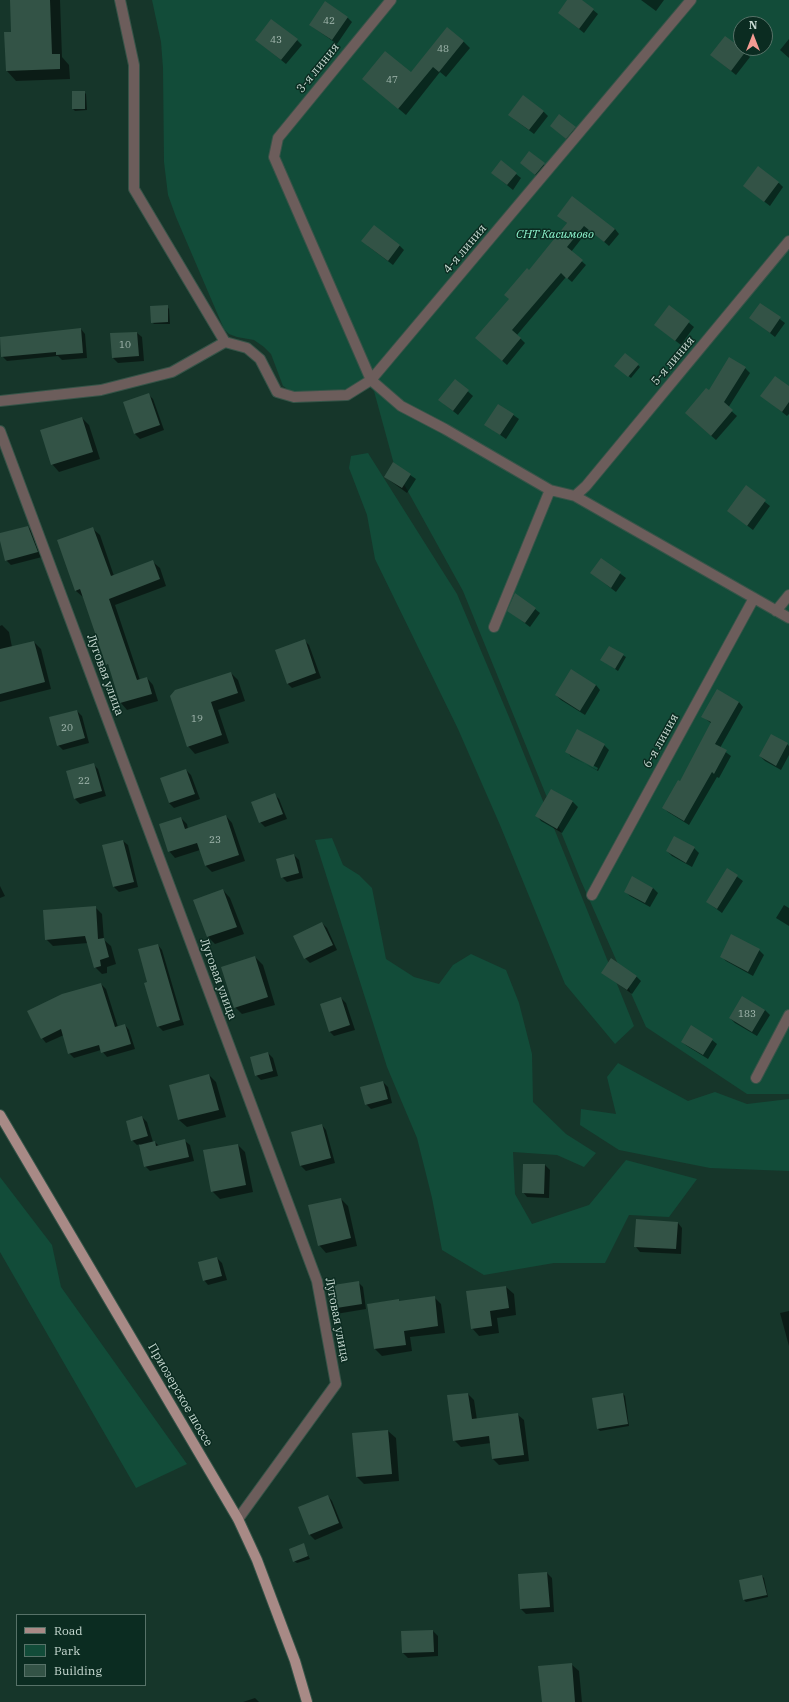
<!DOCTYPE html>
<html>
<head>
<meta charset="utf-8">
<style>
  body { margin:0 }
  #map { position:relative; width:789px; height:1702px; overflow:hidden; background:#16362a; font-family:"IBM Plex Serif",serif }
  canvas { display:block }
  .legend { position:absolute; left:16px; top:1614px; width:130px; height:72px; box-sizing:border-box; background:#0b2c21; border:1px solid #577268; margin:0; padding:5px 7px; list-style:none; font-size:12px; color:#c8dad2 }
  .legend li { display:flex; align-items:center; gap:8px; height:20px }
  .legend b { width:20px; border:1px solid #577268 }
  .north { position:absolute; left:733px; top:16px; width:40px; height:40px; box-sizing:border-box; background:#0b2c21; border:1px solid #577268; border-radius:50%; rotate:0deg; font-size:11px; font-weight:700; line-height:16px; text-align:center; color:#c8dad2 }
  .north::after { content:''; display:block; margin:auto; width:14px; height:18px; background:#f59c93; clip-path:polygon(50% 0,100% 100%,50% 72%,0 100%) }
</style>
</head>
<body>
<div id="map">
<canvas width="789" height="1702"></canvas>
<ul class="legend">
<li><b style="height:5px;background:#a88a86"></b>Road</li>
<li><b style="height:11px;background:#124c39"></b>Park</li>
<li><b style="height:11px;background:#335346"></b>Building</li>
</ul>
<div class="north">N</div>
</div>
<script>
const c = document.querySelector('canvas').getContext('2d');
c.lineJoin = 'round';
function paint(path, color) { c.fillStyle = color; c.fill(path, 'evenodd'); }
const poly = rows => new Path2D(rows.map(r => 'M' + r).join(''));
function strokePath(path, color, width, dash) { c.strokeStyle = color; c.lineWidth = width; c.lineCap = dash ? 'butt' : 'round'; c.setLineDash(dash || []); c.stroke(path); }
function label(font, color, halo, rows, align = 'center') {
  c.font = font + ' "IBM Plex Serif",serif'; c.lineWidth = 3; c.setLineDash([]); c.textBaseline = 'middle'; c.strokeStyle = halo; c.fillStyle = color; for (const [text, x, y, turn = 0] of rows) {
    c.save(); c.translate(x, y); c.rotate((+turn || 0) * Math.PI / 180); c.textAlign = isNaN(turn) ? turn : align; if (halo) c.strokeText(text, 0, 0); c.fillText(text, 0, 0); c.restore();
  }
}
paint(poly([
  [152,0,789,0,789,1094,747,1094,646,1027,581,881,463,591,395,468,374,391,363,381,344,390,296,392,289,390,283,386,271,354,264,347,254,340,237,337,229,334,224,329,176,217,168,195,164,162,163,68,161,42],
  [741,24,765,24,765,48,741,48],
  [368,453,457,594,509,717,634,1026,615,1044,565,984,500,825,458,729,375,559,367,515,349,468,351,456],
  [332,838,343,865,359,875,372,888,386,959,414,977,439,984,453,965,471,954,506,970,519,1003,532,1054,533,1102,566,1134,596,1153,584,1167,557,1155,513,1152,515,1194,532,1224,589,1205,626,1160,697,1179,669,1217,629,1215,605,1263,554,1263,484,1275,442,1250,432,1198,417,1138,387,1067,315,840],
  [618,1063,688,1101,715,1092,747,1104,789,1099,789,1171,710,1168,619,1150,580,1125,581,1109,616,1114,607,1077],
  [0,1177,52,1245,61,1287,187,1464,136,1488,0,1252]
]), '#124c39');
paint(poly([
  [11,0,60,0,62,57,69,65,70,79,16,81,7,71,12,33],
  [568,0,581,0,598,14,584,33,559,13],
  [641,0,664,0,656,11],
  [347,17,352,22,337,44,310,25],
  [789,39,789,58,780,50],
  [297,40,302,45,286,64,261,44],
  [463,41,470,48,446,77,440,72,406,115,363,79,411,74],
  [745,52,750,57,736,75,711,55],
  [84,92,86,94,87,110,75,111,73,109],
  [543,111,548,116,534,134,514,119],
  [551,126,575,128,580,132,571,143],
  [530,153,549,169,540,179,521,163],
  [501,162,521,178,513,190,497,177],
  [779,183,783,187,770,206,744,186],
  [559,216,615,229,619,234,609,246,589,229,571,252,586,265,572,282,566,277,517,335,525,343,507,365,481,342,529,271,568,224],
  [399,245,404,250,393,265,368,246],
  [760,304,785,323,775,337,751,318],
  [167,306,169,309,170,324,154,324,152,322],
  [669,306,694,327,681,345,655,325],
  [81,329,85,334,87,358,62,360,58,356,7,361,2,356],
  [137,333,142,337,144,361,118,363,113,358,111,334],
  [638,365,640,367,631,378,618,368],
  [745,368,750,373,728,408,737,416,716,440,691,418,709,391],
  [455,380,473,396,458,415,444,404],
  [789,388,789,414,787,416,762,396],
  [148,394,153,399,164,430,140,439,135,434,124,403],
  [499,405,519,419,506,439,486,425],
  [82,418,89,425,100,459,59,472,52,464],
  [394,464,416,479,407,493,385,477],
  [746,487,770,506,753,530,728,511],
  [28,527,33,532,42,557,11,565,6,560,0,534],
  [93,529,100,535,114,576,153,562,160,568,166,586,115,605,140,680,147,678,153,685,158,701,127,710,121,703,110,667,107,664,83,597,76,591],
  [601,559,626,578,616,592,591,573],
  [535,609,540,613,530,627,509,611],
  [2,625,9,632,12,647,34,642,41,649,51,689,0,702,0,626],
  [304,640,309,645,321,678,292,688,287,683],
  [609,647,626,657,618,671,602,660],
  [231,673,238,680,245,701,218,710,229,743,195,754,188,746,172,696],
  [596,685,600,690,585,715,561,700,556,695],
  [739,702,743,707,720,748,731,756,719,778,717,777,689,825,668,812,664,808,680,782,712,724,702,716],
  [77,711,82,716,89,743,63,750,58,745],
  [787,744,789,746,789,755,781,770,765,761,760,756],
  [604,745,609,750,598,771,571,756,566,751],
  [570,753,598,768,597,770,570,756],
  [93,764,98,769,106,796,80,804,75,799],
  [186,770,191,775,200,799,174,808,169,803],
  [552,790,573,802,578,807,562,833,541,821,537,816],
  [274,794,279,799,287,819,265,827,260,822],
  [226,816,232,823,245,861,212,872,205,865,200,850,175,858,169,851,181,818,187,824,188,829],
  [675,837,694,848,699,853,692,867,672,856,667,851],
  [123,841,128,845,138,887,119,892,114,887,104,846],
  [294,855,299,860,303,878,287,882,282,877],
  [728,870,743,881,722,913,707,902],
  [0,886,5,896,0,898],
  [653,888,658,893,650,907,630,896,625,891],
  [223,890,230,898,244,934,215,944,208,937,195,901],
  [784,905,789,908,789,926,776,918],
  [95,907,102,914,104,940,111,946,116,964,107,967,107,973,102,974,95,967,88,943,53,946,46,939],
  [322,923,327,928,337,950,310,963,305,958],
  [158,945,162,950,184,1025,163,1031,158,1026,148,982],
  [759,950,764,955,753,976,726,961,721,956],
  [255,957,263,965,275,1005,242,1014,235,1007],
  [603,973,636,976,641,981,632,994],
  [101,984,106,989,118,1027,125,1025,129,1030,135,1049,107,1057,101,1050,74,1058,69,1053,64,1035,46,1043,42,1038],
  [341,998,346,1003,355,1030,334,1036,329,1031],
  [765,1010,770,1015,757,1036,735,1023,730,1018],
  [712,1040,717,1044,708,1059,687,1046,682,1042],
  [268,1053,273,1058,278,1076,261,1080,256,1075],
  [209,1075,216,1082,226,1117,187,1127,179,1120,170,1085],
  [383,1082,388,1087,392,1103,371,1109,366,1104],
  [142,1117,147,1122,153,1142,155,1142,159,1146,185,1141,190,1145,194,1161,150,1171,145,1166,140,1144,137,1145,132,1140],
  [322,1125,326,1130,335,1163,306,1171,301,1166,292,1132],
  [238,1145,245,1152,253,1192,220,1199,212,1191],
  [545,1165,550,1170,549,1198,527,1197,523,1192],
  [341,1199,348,1206,357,1246,326,1253,319,1245],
  [678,1223,682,1228,681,1254,640,1252,636,1247],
  [217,1258,222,1263,227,1280,208,1285,204,1280],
  [358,1282,363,1287,366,1309,336,1314,331,1309],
  [506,1287,514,1294,516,1315,497,1318,499,1333,479,1336,472,1328],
  [434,1297,441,1304,445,1333,410,1337,412,1351,382,1356,375,1349,368,1304,398,1300,400,1302],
  [789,1311,789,1346,780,1313],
  [468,1394,474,1400,477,1420,517,1414,524,1420,529,1461,499,1465,493,1459,491,1443,461,1447,454,1440],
  [623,1394,625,1396,629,1426,600,1431,598,1429],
  [388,1431,396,1438,399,1481,364,1484,356,1476,353,1434],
  [328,1496,332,1501,343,1528,315,1540,310,1535,299,1508],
  [303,1545,310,1559,297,1563,294,1561],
  [547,1573,552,1578,554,1612,526,1614,521,1609],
  [762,1576,764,1578,768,1597,746,1602,744,1600,740,1580],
  [433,1631,438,1636,438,1656,408,1658,403,1653],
  [571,1664,579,1671,582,1702,543,1702],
  [255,1698,259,1702,243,1702]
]), '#0007');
paint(poly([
  [10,0,50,0,52,54,60,54,60,69,6,71,4,32,11,32],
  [567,0,582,0,594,9,579,29,558,13],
  [325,1,348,17,332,40,309,25],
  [271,19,298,39,281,60,255,40],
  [447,27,464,41,439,72,433,67,398,109,362,79,385,51,411,72],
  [725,36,746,51,731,71,710,55],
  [72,91,85,91,85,109,72,109],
  [523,95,544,111,529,130,508,115],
  [559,114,576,127,566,139,550,126],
  [529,151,545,163,535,175,520,163],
  [501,160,517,173,507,185,491,173],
  [758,166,779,182,764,202,743,186],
  [572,196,615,229,604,242,584,226,567,247,583,260,567,279,561,273,512,330,521,338,502,361,475,338,509,299,504,295,527,268,529,270,567,223,557,216],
  [374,225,400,245,388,261,361,241],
  [760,303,781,317,770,333,749,318],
  [168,305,168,322,151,323,150,306],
  [669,305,690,321,675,341,654,325],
  [81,328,83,353,56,355,56,352,1,357,0,337],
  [137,332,139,356,112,358,110,333],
  [625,353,639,364,628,377,614,366],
  [729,357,746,367,724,402,733,410,711,436,685,413,706,388,709,390],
  [775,376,789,386,789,402,782,412,760,396],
  [455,379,469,390,453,411,438,400],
  [149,393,160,425,134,434,123,402],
  [498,404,514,414,500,435,484,425],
  [82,417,93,452,51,465,40,430],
  [393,462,411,474,402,488,384,477],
  [746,485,766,500,747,526,727,511],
  [28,526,38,552,5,561,0,541,0,533],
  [93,527,111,576,153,560,160,579,109,599,137,680,147,677,152,694,120,703,108,664,106,665,80,589,75,591,57,540],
  [601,558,621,572,611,588,590,573],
  [515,593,536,608,525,623,507,611],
  [305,639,316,673,287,684,275,650],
  [34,641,45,682,0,694,0,649],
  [609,646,624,654,615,669,600,660],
  [571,669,596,685,580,711,555,695],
  [231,672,238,693,211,702,222,735,187,747,170,696,175,690],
  [717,689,739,702,715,744,727,750,714,774,712,772,684,821,662,808,678,780,680,781,711,722,701,717],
  [77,710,85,738,57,746,49,717],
  [577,729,605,744,593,767,565,752],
  [771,734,788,743,776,766,759,756],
  [94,763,102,791,74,799,66,771],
  [186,769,195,794,169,803,160,778],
  [551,789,573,801,557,829,535,816],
  [275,793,283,814,259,823,251,802],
  [226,815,239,855,205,866,197,843,168,852,159,824,181,817,185,829],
  [674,836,695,847,686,863,666,851],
  [123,840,134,882,113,887,102,845],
  [294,854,299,873,281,878,276,859],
  [727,868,738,875,717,909,706,902],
  [632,876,653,888,645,903,624,892],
  [223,889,237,927,207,937,193,900],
  [96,906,98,939,104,938,109,957,100,960,101,966,94,968,85,936,45,940,43,910],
  [322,922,333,945,304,959,293,936],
  [731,934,760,949,748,972,720,957],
  [158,944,180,1020,157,1027,144,983,147,982,138,949],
  [255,956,268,997,234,1008,221,967],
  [611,958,637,976,627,990,601,973],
  [101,983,115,1027,125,1024,131,1044,101,1053,99,1045,68,1054,61,1029,41,1039,27,1011,62,994],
  [742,996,765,1010,752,1032,729,1018],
  [341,997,350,1025,329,1032,320,1004],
  [691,1025,713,1039,703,1055,681,1042],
  [268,1052,273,1071,255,1076,250,1057],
  [209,1074,219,1110,178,1120,169,1085],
  [383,1081,388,1099,365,1105,360,1087],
  [142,1116,148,1136,131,1141,126,1121],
  [322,1124,331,1158,300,1166,291,1132],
  [185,1139,189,1157,144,1167,139,1145,155,1141,156,1146],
  [238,1144,246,1185,211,1192,203,1150],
  [523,1164,545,1164,544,1194,522,1193],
  [341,1198,351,1238,318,1246,308,1205],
  [636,1219,678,1222,676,1249,634,1247],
  [217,1257,222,1276,203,1281,198,1262],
  [359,1281,362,1304,330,1309,327,1286],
  [506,1286,509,1308,490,1311,492,1326,471,1329,466,1291],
  [435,1296,438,1326,404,1331,406,1345,374,1349,367,1304,399,1299,399,1301],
  [468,1393,472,1419,518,1413,524,1455,492,1459,489,1436,453,1441,447,1395],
  [623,1393,628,1424,597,1429,592,1398],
  [388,1430,392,1474,356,1477,352,1433],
  [328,1495,339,1523,309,1535,298,1507],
  [304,1543,308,1556,293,1562,289,1549],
  [547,1572,550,1607,520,1609,518,1574],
  [762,1575,767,1595,743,1600,739,1580],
  [433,1630,434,1652,402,1653,401,1631],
  [572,1663,575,1702,542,1702,538,1666]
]), '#335346');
const street = poly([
  [120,0,134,65,134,189,225,342],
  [391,0,278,138,274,157,371,380,401,406,445,429,550,490,575,496,789,618],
  [225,342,247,348,260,359,277,392,294,397,347,395,371,380,691,0],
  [0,401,101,390,172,372,225,342],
  [0,431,317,1281,336,1384,238,1519],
  [575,496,586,486,789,241],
  [776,611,789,595],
  [494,627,550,490],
  [592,895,754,598],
  [756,1078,789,1015]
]);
const primary = poly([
  [0,1115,238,1519,257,1560,295,1661,307,1702]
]);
strokePath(street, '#365448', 12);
strokePath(primary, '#365448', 12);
strokePath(street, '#6c5d5b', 10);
strokePath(primary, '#a88a86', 10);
label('10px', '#a3b8af', null, [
  ["42",329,21],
  ["43",276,40],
  ["48",443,49],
  ["47",392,80],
  ["10",125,345],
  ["19",197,719],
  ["20",67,728],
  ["22",84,781],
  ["23",215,840],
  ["183",747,1014]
]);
label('12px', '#c8dad2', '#0b2c21', [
  ["3-я линия",318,68,-51],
  ["4-я линия",465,249,-50],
  ["5-я линия",673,361,-50],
  ["Луговая улица",105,675,70],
  ["6-я линия",661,741,-61],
  ["Луговая улица",218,979,70],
  ["Луговая улица",337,1320,79],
  ["Приозерское шоссе",180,1395,60]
]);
label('italic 12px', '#8ef5ce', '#0b2c21', [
  ["СНТ Касимово",555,235]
]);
</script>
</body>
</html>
